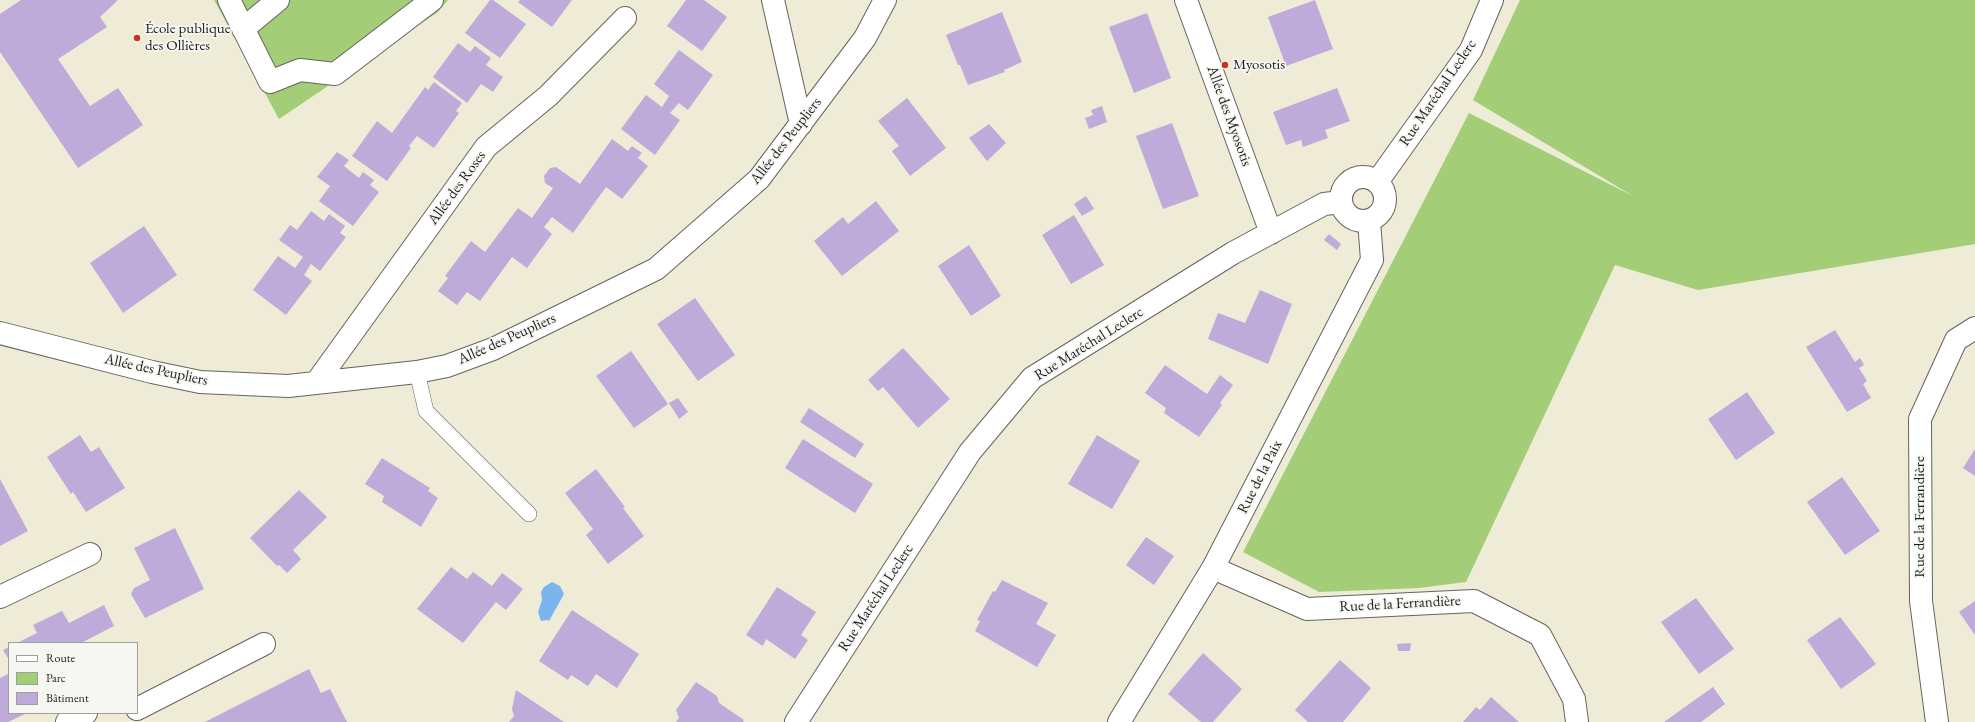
<!DOCTYPE html>
<html>
<head>
<meta charset="utf-8">
<style>
  body { margin:0 }
  #map { position:relative; width:1975px; height:722px; overflow:hidden; background:#eeebd7; font-family:"EB Garamond",serif }
  canvas { display:block }
  .legend { position:absolute; left:8px; top:642px; width:130px; height:72px; box-sizing:border-box; background:#f6f6f2; border:1px solid #9f9f9c; margin:0; padding:5px 7px; list-style:none; font-size:12px; color:#1c1c1c }
  .legend li { display:flex; align-items:center; gap:8px; height:20px }
  .legend b { width:20px; border:1px solid #9f9f9c }
</style>
</head>
<body>
<div id="map">
<canvas width="1975" height="722"></canvas>
<ul class="legend">
<li><b style="height:5px;background:#fff"></b>Route</li>
<li><b style="height:11px;background:#a4cd78"></b>Parc</li>
<li><b style="height:11px;background:#bfabd9"></b>Bâtiment</li>
</ul>
</div>
<script>
const c = document.querySelector('canvas').getContext('2d');
c.lineJoin = 'round';
function paint(path, color) { c.fillStyle = color; c.fill(path, 'evenodd'); }
const poly = rows => new Path2D(rows.map(r => 'M' + r).join(''));
function strokePath(path, color, width, dash) { c.strokeStyle = color; c.lineWidth = width; c.lineCap = dash ? 'butt' : 'round'; c.setLineDash(dash || []); c.stroke(path); }
function label(font, color, halo, rows, align = 'center') {
  c.font = font + ' "EB Garamond",serif'; c.lineWidth = 3.5; c.setLineDash([]); c.textBaseline = 'middle'; c.strokeStyle = halo; c.fillStyle = color; for (const [text, x, y, turn = 0] of rows) {
    c.save(); c.translate(x, y); c.rotate((+turn || 0) * Math.PI / 180); c.textAlign = isNaN(turn) ? turn : align; if (halo) c.strokeText(text, 0, 0); c.fillText(text, 0, 0); c.restore();
  }
}
paint(poly([
  [214,0,448,0,438,12,279,119],
  [1520,0,1975,0,1975,244,1698,290,1615,265,1466,582,1419,588,1319,592,1243,552,1469,113,1633,196,1473,100]
]), '#a4cd78');
paint(poly([
  [552,582,560,586,564,594,549,621,547,620,541,621,538,612,542,600,541,592,544,587]
]), '#7cb5ed');
paint(poly([
  [21,0,118,0,100,17,107,27,58,59,90,106,118,88,143,125,78,168,0,52,0,14],
  [490,0,493,0,526,24,500,58,465,33],
  [520,0,572,0,552,27,518,2],
  [686,0,704,0,727,17,702,51,667,26],
  [1315,0,1333,49,1286,66,1268,17],
  [1002,12,1022,62,1004,70,1005,72,968,85,960,65,958,65,946,35],
  [1147,13,1171,78,1134,93,1109,27],
  [458,43,470,52,475,46,491,58,486,65,503,77,493,92,481,84,467,103,433,77],
  [679,50,713,75,688,110,679,103,670,113,680,120,655,155,621,129,646,95,662,107,669,96,654,84],
  [434,82,462,103,456,111,459,113,434,148,417,136,409,146,411,148,387,181,352,156,377,121,392,133,425,87,428,90],
  [1337,88,1350,121,1325,130,1328,138,1303,147,1301,140,1286,145,1273,112],
  [907,98,946,148,910,176,892,151,899,146,878,121],
  [1102,106,1107,122,1089,129,1085,118,1093,115,1091,110],
  [1172,123,1199,196,1163,209,1136,136],
  [989,124,1006,143,987,161,969,138],
  [612,139,628,151,632,146,642,153,638,158,648,166,622,199,606,187,573,233,552,217,544,227,552,234,527,268,512,257,480,301,467,292,457,305,438,291,448,278,445,276,471,241,485,252,518,208,532,218,553,188,545,183,544,176,550,168,556,167,580,184],
  [337,152,349,160,344,166,359,178,363,172,374,180,370,185,379,192,353,226,319,201,330,186,317,177],
  [1086,196,1094,209,1082,216,1074,204],
  [876,201,899,231,842,276,814,241,843,217,848,224],
  [311,211,324,221,329,214,345,226,340,233,346,237,320,271,311,264,304,275,312,281,286,315,253,290,278,256,295,268,303,257,279,240,290,225,297,230],
  [1074,215,1104,265,1071,284,1042,235],
  [144,226,177,275,123,313,90,263],
  [1329,234,1341,244,1337,250,1324,240],
  [969,245,1001,296,971,316,938,266],
  [1260,290,1292,304,1268,364,1208,339,1218,313,1245,323],
  [695,298,735,355,698,381,657,324],
  [1835,330,1855,362,1860,358,1864,365,1859,368,1867,381,1863,384,1871,398,1847,412,1806,347],
  [903,348,950,399,918,428,883,387,878,391,868,380],
  [631,351,668,404,634,428,596,376],
  [1165,365,1207,394,1220,375,1233,385,1220,403,1222,405,1199,437,1164,413,1166,408,1145,393],
  [1747,392,1775,433,1736,460,1708,419],
  [678,398,688,412,679,419,669,403],
  [809,408,864,444,855,458,800,422],
  [80,435,91,452,99,447,125,488,86,512,73,492,71,494,47,457],
  [1097,435,1140,461,1112,509,1068,484],
  [803,439,873,484,855,513,785,468],
  [1975,449,1975,476,1963,468],
  [382,458,430,488,428,491,438,498,421,527,382,502,384,496,365,484],
  [596,469,625,507,623,508,644,536,608,564,586,535,593,529,565,493],
  [1842,477,1880,531,1845,555,1807,502],
  [0,479,28,531,0,546],
  [299,490,327,517,293,550,301,559,287,573,279,565,277,566,250,538],
  [175,528,204,589,145,618,131,594,134,588,150,580,134,548],
  [1146,537,1174,556,1154,585,1126,565],
  [451,567,467,579,473,572,492,586,502,573,523,589,506,610,496,602,463,643,417,609],
  [1002,580,1048,603,1036,624,1056,635,1037,667,975,631,980,621,977,620,993,591,995,592],
  [777,587,816,612,801,635,808,640,795,659,766,639,763,646,746,635],
  [1696,598,1734,649,1699,674,1661,622],
  [1975,601,1975,635,1959,612],
  [104,605,114,626,81,643,17,643,37,633,33,625,62,611,69,623],
  [572,610,639,654,617,688,596,674,588,686,571,675,568,680,539,661],
  [1840,617,1876,664,1841,689,1807,640],
  [1411,643,1410,651,1398,651,1397,644],
  [9,647,9,660,3,650],
  [1203,653,1242,689,1213,722,1201,722,1168,694],
  [1340,660,1371,688,1343,722,1308,722,1295,710],
  [309,669,321,693,330,689,347,722,205,722],
  [8,674,9,713,27,713,8,722,0,722,0,678],
  [696,682,717,696,719,703,744,720,743,722,676,722,679,718,676,710],
  [1713,687,1725,704,1701,722,1664,722],
  [516,690,564,722,509,722,514,716,512,709],
  [1491,697,1519,722,1463,722,1476,707,1480,710]
]), '#bfabd9');
const lane = poly([
  [417,372,426,411,529,514]
]);
const street = poly([
  [229,0,270,82,300,70,335,74,432,0],
  [773,0,801,124],
  [1186,0,1271,233],
  [243,29,278,0],
  '1341 199a22 22 0 1 1 44 0a22 22 0 1 1-44 0Z',
  [1377,182,1471,50,1492,0],
  [0,333,152,372,200,382,288,386,417,372,447,366,493,349,656,269,759,179,865,38,885,0],
  [316,383,486,147,548,96,625,18],
  [1213,568,1307,609,1474,601,1540,635,1574,699,1577,722],
  [0,597,90,554],
  [137,709,264,644],
  [67,722,86,713],
  [796,722,970,452,1032,378,1233,253,1324,204,1341,202],
  [1119,722,1213,568,1372,260,1369,221],
  [1937,722,1921,601,1920,419,1956,340,1975,328]
]);
strokePath(lane, '#66645d', 16);
strokePath(street, '#66645d', 24);
strokePath(lane, '#fff', 15);
strokePath(street, '#fff', 22);
for (const [x, y, r, color] of [
  [137,38,4,"#c8321e"],
  [1225,65,4,"#c8321e"]
]) { const dot = new Path2D(); dot.arc(x, y, r, 0, 2 * Math.PI); c.fillStyle = color; c.fill(dot); strokePath(dot, '#f6f6f2', 1.5); }
label('15px', '#1c1c1c', '#f6f6f2', [
  ["École publique",145,29],
  ["des Ollières",145,46],
  ["Myosotis",1233,65]
], 'left');
label('15px', '#1c1c1c', '#f6f6f2', [
  ["Rue Maréchal Leclerc",1438,93,-56],
  ["Allée des Myosotis",1229,116,70],
  ["Allée des Peupliers",786,141,-52],
  ["Allée des Roses",457,188,-54],
  ["Allée des Peupliers",507,339,-24],
  ["Rue Maréchal Leclerc",1089,344,-32],
  ["Allée des Peupliers",156,370,12],
  ["Rue de la Paix",1260,477,-63],
  ["Rue de la Ferrandière",1920,517,-90],
  ["Rue Maréchal Leclerc",876,598,-57],
  ["Rue de la Ferrandière",1400,604,-3]
]);
</script>
</body>
</html>
